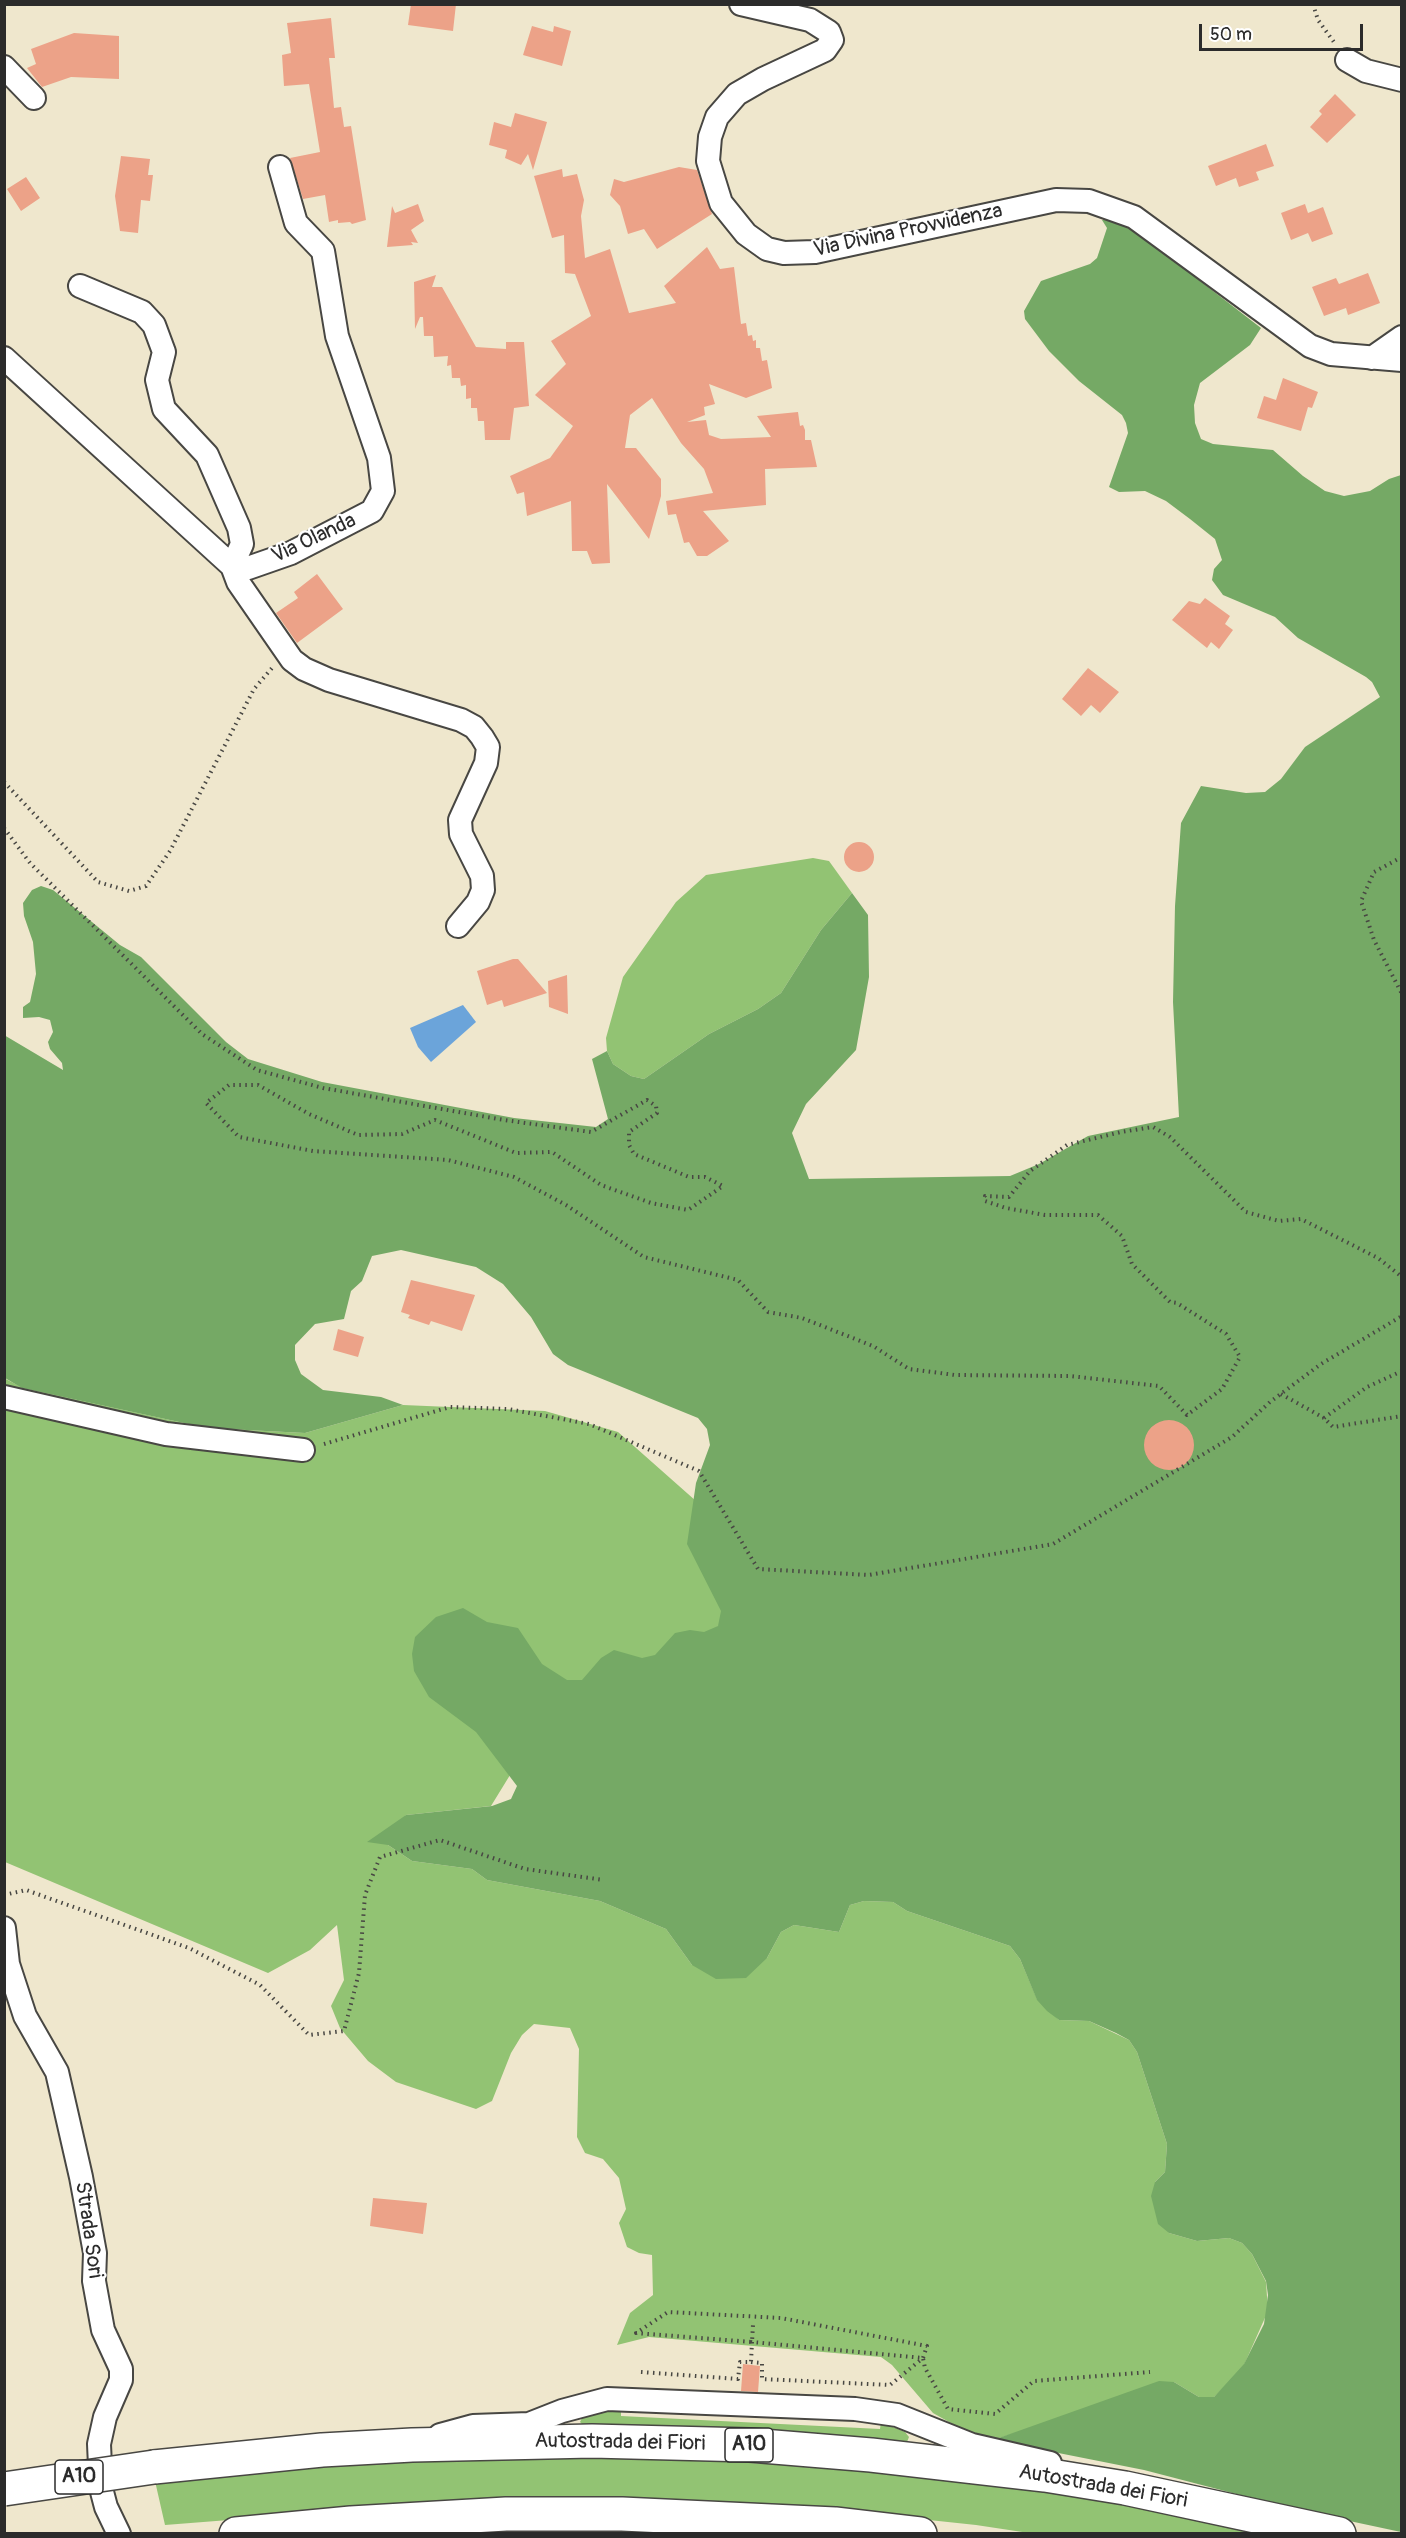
<!DOCTYPE html>
<html>
<head>
<meta charset="utf-8">
<style>
  body { margin:0 }
  #map { position:relative; width:1406px; height:2538px; overflow:hidden; background:#efe7cd; font-family:Pangolin,sans-serif }
  canvas { display:block }
  .frame { position:absolute; inset:0; border:6px solid #2b2b2b; pointer-events:none }
  .scale { position:absolute; left:1199px; top:24px; width:164px; height:27px; box-sizing:border-box; border:3px solid #2b2b2b; border-top:0; padding-left:8px; font-size:18px; line-height:21px; white-space:nowrap; color:#2b2b2b; -webkit-text-stroke:4px #fff; paint-order:stroke }
</style>
</head>
<body>
<div id="map">
<canvas width="1406" height="2538"></canvas>
<div class="frame"></div>
<div class="scale">50 m</div>
</div>
<script>
const c = document.querySelector('canvas').getContext('2d');
c.lineJoin = 'round';
function paint(path, color) { c.fillStyle = color; c.fill(path, 'evenodd'); }
const poly = rows => new Path2D(rows.map(r => 'M' + r).join(''));
function strokePath(path, color, width, dash) { c.strokeStyle = color; c.lineWidth = width; c.lineCap = dash ? 'butt' : 'round'; c.setLineDash(dash || []); c.stroke(path); }
function label(font, color, halo, rows, align = 'center') {
  c.font = font + ' Pangolin,sans-serif'; c.lineWidth = 4.5; c.setLineDash([]); c.textBaseline = 'middle'; c.strokeStyle = halo; c.fillStyle = color; for (const [text, x, y, turn = 0] of rows) {
    c.save(); c.translate(x, y); c.rotate((+turn || 0) * Math.PI / 180); c.textAlign = isNaN(turn) ? turn : align; if (halo) c.strokeText(text, 0, 0); c.fillText(text, 0, 0); c.restore();
  }
}
paint(poly([
  [813,858,829,861,852,893,821,930,781,993,758,1009,709,1034,644,1079,631,1076,613,1064,607,1051,606,1038,623,977,676,902,706,875],
  [4,1378,23,1388,207,1428,305,1433,403,1405,545,1411,618,1432,757,1555,755,1580,693,1658,518,1762,491,1806,406,1815,388,1845,412,1861,472,1869,487,1880,600,1901,666,1929,692,1965,767,1958,781,1932,794,1925,839,1932,850,1905,864,1901,893,1902,907,1911,1010,1946,1020,1959,1037,1999,1059,2020,1089,2021,1129,2040,1137,2052,1167,2144,1165,2172,1155,2182,1169,2233,1197,2241,1229,2238,1242,2243,1252,2254,1266,2282,1268,2311,1244,2365,1236,2376,1214,2397,1199,2397,1174,2382,993,2440,965,2431,933,2413,892,2365,881,2357,649,2337,617,2345,630,2313,653,2295,652,2255,639,2253,627,2247,619,2223,626,2209,619,2178,603,2159,585,2153,577,2137,579,2049,570,2028,534,2024,522,2035,511,2053,492,2101,476,2109,396,2082,368,2061,340,2028,331,2006,344,1980,337,1925,310,1950,268,1973,5,1862],
  [621,2408,621,2416,880,2429,881,2422,905,2432,909,2437,907,2442,777,2431,583,2425,580,2422,583,2416,597,2410],
  [614,2457,839,2467,1069,2494,1271,2533,1029,2533,976,2525,854,2512,369,2509,165,2525,155,2481,291,2465]
]), '#92c373');
paint(poly([
  [1110,219,1138,233,1261,328,1250,345,1200,383,1194,405,1195,423,1201,439,1213,444,1273,450,1303,476,1325,491,1344,496,1370,491,1389,479,1401,475,1401,2532,1298,2510,1144,2470,993,2440,1159,2381,1174,2382,1199,2397,1214,2397,1244,2364,1264,2324,1268,2295,1266,2281,1252,2254,1242,2243,1229,2238,1197,2241,1169,2233,1158,2224,1151,2196,1155,2182,1165,2172,1167,2144,1137,2052,1129,2040,1116,2033,1089,2021,1059,2020,1047,2011,1037,2000,1020,1959,1010,1946,907,1911,893,1902,864,1901,850,1905,839,1932,794,1925,781,1932,767,1958,746,1978,716,1979,692,1965,666,1929,600,1901,487,1880,472,1869,412,1861,388,1845,367,1842,406,1815,492,1806,511,1799,517,1786,476,1732,429,1697,414,1671,412,1654,415,1637,436,1617,463,1608,487,1622,518,1628,542,1664,567,1680,582,1680,601,1658,614,1650,642,1658,655,1655,675,1633,690,1630,704,1632,718,1626,721,1611,687,1544,696,1483,710,1445,707,1429,698,1418,568,1365,553,1354,531,1317,503,1284,476,1267,401,1250,372,1256,362,1281,351,1291,344,1319,315,1324,295,1345,295,1360,301,1374,323,1390,381,1397,403,1405,305,1433,207,1428,22,1388,5,1378,4,1035,63,1070,62,1063,50,1049,48,1042,53,1032,50,1020,39,1017,23,1018,23,1007,30,1002,36,974,33,942,24,916,23,903,32,890,41,886,53,890,120,945,141,957,226,1042,248,1059,322,1082,514,1118,596,1127,608,1119,592,1059,607,1051,613,1064,631,1076,644,1079,709,1034,758,1009,781,993,821,930,852,893,868,915,869,977,856,1050,806,1104,792,1133,809,1179,1010,1176,1039,1164,1088,1136,1179,1117,1173,1002,1175,906,1181,823,1201,786,1246,793,1265,792,1281,779,1305,747,1380,697,1372,682,1366,677,1298,638,1275,617,1223,595,1212,580,1214,569,1222,560,1215,539,1190,519,1166,501,1145,491,1119,492,1109,487,1128,433,1126,423,1122,415,1079,381,1049,351,1025,319,1024,311,1041,281,1090,264,1097,258,1107,228,1102,220]
]), '#75a965');
paint(poly([
  [463,1005,476,1022,431,1062,418,1047,410,1028]
]), '#6ba4da');
paint(poly([
  [411,4,456,4,453,31,408,25],
  [331,18,335,58,329,58,334,108,341,107,344,127,351,126,366,220,352,224,350,222,338,223,338,220,329,222,325,195,303,199,290,158,320,152,309,84,284,86,282,55,291,53,287,23],
  [532,26,553,32,554,26,571,31,562,66,523,55],
  [74,33,119,36,119,79,71,77,42,87,27,68,36,64,31,49],
  [1335,94,1356,115,1327,143,1310,127,1322,114,1319,111],
  [515,113,547,122,533,170,528,154,521,165,505,158,507,150,489,145,494,122,511,127],
  [1266,144,1274,166,1256,172,1259,180,1239,187,1236,178,1216,186,1208,166],
  [121,156,150,159,148,175,153,175,150,201,141,200,138,233,120,231,115,196],
  [679,167,697,170,712,214,657,249,644,229,628,234,620,206,610,195,614,179,624,182],
  [562,169,563,177,577,174,584,200,581,216,585,258,610,249,629,313,676,303,664,286,707,247,720,269,734,267,741,324,746,323,748,336,752,335,753,341,756,340,756,348,760,348,762,361,767,360,772,388,746,398,709,384,715,404,704,407,705,415,687,422,706,420,709,435,721,439,771,437,757,416,798,412,800,426,803,425,805,430,805,440,811,440,817,467,765,469,766,505,703,511,729,541,707,556,697,556,689,542,684,543,676,514,668,515,666,501,713,493,704,469,681,443,652,398,630,415,625,448,636,448,661,479,661,496,649,539,607,484,610,563,592,564,587,551,572,551,571,501,527,516,524,492,517,494,510,476,550,458,573,426,535,395,566,364,551,341,591,316,575,274,565,273,564,235,552,238,534,176],
  [26,177,40,198,21,211,7,189],
  [418,204,424,221,411,230,418,243,411,242,413,245,387,247,392,206,395,213],
  [1305,204,1308,213,1323,207,1333,234,1312,242,1308,233,1291,240,1281,213],
  [1368,273,1380,303,1348,315,1346,308,1324,316,1312,287,1336,278,1339,284],
  [436,275,432,287,442,287,476,347,506,349,506,342,524,342,529,406,514,408,510,440,485,440,484,421,478,421,477,408,471,408,471,398,466,399,466,385,461,386,460,378,452,378,451,365,447,366,448,356,434,357,433,336,424,336,423,317,420,317,415,329,414,282],
  [1283,378,1318,392,1312,408,1308,407,1301,431,1257,418,1264,396,1276,400],
  [317,574,343,609,297,643,276,613,298,598,294,592],
  [1205,598,1230,616,1225,624,1233,630,1219,649,1211,642,1207,648,1172,620,1189,601,1200,604],
  [1088,668,1119,692,1100,713,1091,705,1081,716,1062,699],
  '844 857a15 15 0 1 1 30 0a15 15 0 1 1-30 0Z',
  [513,959,518,959,547,993,504,1007,502,1000,487,1005,477,971],
  [567,975,568,1014,549,1007,548,981],
  [411,1280,475,1295,462,1331,431,1321,429,1325,408,1318,410,1315,401,1312],
  [338,1329,364,1337,358,1357,333,1350],
  '1144 1445a25 25 0 1 1 50 0a25 25 0 1 1-50 0Z',
  [373,2198,427,2203,423,2234,370,2226],
  [743,2364,760,2366,758,2392,741,2391]
]), '#eca288');
const minor = poly([
  [741,4,810,20,829,32,832,40,825,50,763,79,737,94,717,117,710,137,708,161,721,203,746,234,767,249,784,253,815,252,1056,200,1089,201,1134,217,1310,346,1331,354,1402,360],
  [1347,60,1366,71,1402,80],
  [4,67,34,98],
  [80,286,142,312,154,325,164,352,157,380,164,409,207,455,239,528,242,544,232,566,238,582,292,660,304,669,329,680,461,720,474,727,482,737,488,747,486,763,460,820,461,834,482,876,483,890,478,902,458,926],
  [4,358,232,566,248,568,291,553,372,511,383,491,379,458,337,336,323,251,296,223,280,167],
  [1372,358,1402,337],
  [4,1397,166,1434,303,1450],
  [4,1928,8,1964,25,2016,57,2072,81,2177,95,2253,94,2281,103,2330,121,2369,121,2380,105,2417,99,2444,101,2488,106,2507,119,2534],
  [440,2435,473,2426,529,2424,562,2411,607,2399,855,2409,897,2415,972,2445,1050,2463]
]);
const highway = poly([
  [154,2467,322,2450,412,2445,592,2441,750,2445,871,2455,1045,2475,1125,2488,1339,2534],
  [236,2534,351,2523,506,2514,622,2514,835,2524,920,2534]
]);
strokePath(minor, '#484743', 26);
strokePath(highway, '#484743', 36);
strokePath(poly([
  [1313,4,1318,20,1336,45],
  [4,782,98,882,129,891,146,886,170,851,254,689,272,668],
  [4,828,30,863,202,1034,257,1070,323,1088,504,1120,591,1132,647,1100,656,1106,657,1113,629,1132,629,1145,634,1154,689,1177,705,1177,723,1186,688,1210,651,1203,601,1185,552,1152,516,1153,435,1120,402,1134,358,1135,309,1114,258,1085,229,1085,206,1103,239,1137,313,1151,448,1160,514,1177,566,1205,644,1257,738,1280,768,1312,802,1318,873,1346,909,1369,955,1375,1070,1376,1159,1386,1187,1415,1222,1389,1240,1357,1226,1334,1177,1303,1170,1302,1132,1264,1122,1236,1098,1215,1045,1215,1006,1208,985,1201,985,1196,1009,1197,1030,1171,1067,1145,1121,1132,1153,1127,1170,1137,1246,1212,1279,1221,1301,1219,1378,1258,1402,1277],
  [1402,857,1374,872,1361,901,1374,940,1402,994],
  [1402,1371,1367,1387,1324,1418,1333,1427,1402,1416],
  [1281,1394,1324,1418],
  [324,1444,450,1407,508,1409,589,1424,699,1471,758,1569,869,1575,1053,1544,1232,1437,1270,1402,1321,1364,1402,1316],
  [4,1895,26,1890,189,1948,260,1985,309,2035,344,2031,359,1973,365,1895,380,1857,440,1840,525,1869,604,1880],
  [751,2362,762,2363,762,2379,890,2385,923,2358,927,2346,781,2318,668,2312,636,2333,752,2342,753,2325],
  [641,2372,738,2379,740,2362,751,2362,752,2342,923,2358,925,2368,948,2409,995,2414,1034,2381,1150,2372]
]), '#484743', 4, [1.5, 4.5]);
strokePath(minor, '#fff', 22);
strokePath(highway, '#fff', 33);
const highwayBridge = poly([
  [4,2489,154,2467]
]);
strokePath(highwayBridge, '#484743', 36, []);
strokePath(highwayBridge, '#fff', 33);
for (const [x, y, w] of [
  [749,2445,48],
  [79,2477,48]
]) { const box = new Path2D(); box.roundRect(x - w / 2, y - 17, w, 34, 4.5); c.fillStyle = '#fff'; c.fill(box); strokePath(box, '#2b2b2b', 1.5); }
label('bold 20px', '#2b2b2b', null, [
  ["A10",749,2445],
  ["A10",79,2477]
]);
label('21px', '#2b2b2b', '#fff', [
  ["Via Divina Provvidenza",908,231,-12],
  ["Via Olanda",314,539,-25],
  ["Strada Sori",88,2230,82],
  ["Autostrada dei Fiori",620,2443,1],
  ["Autostrada dei Fiori",1103,2487,10]
]);
</script>
</body>
</html>
